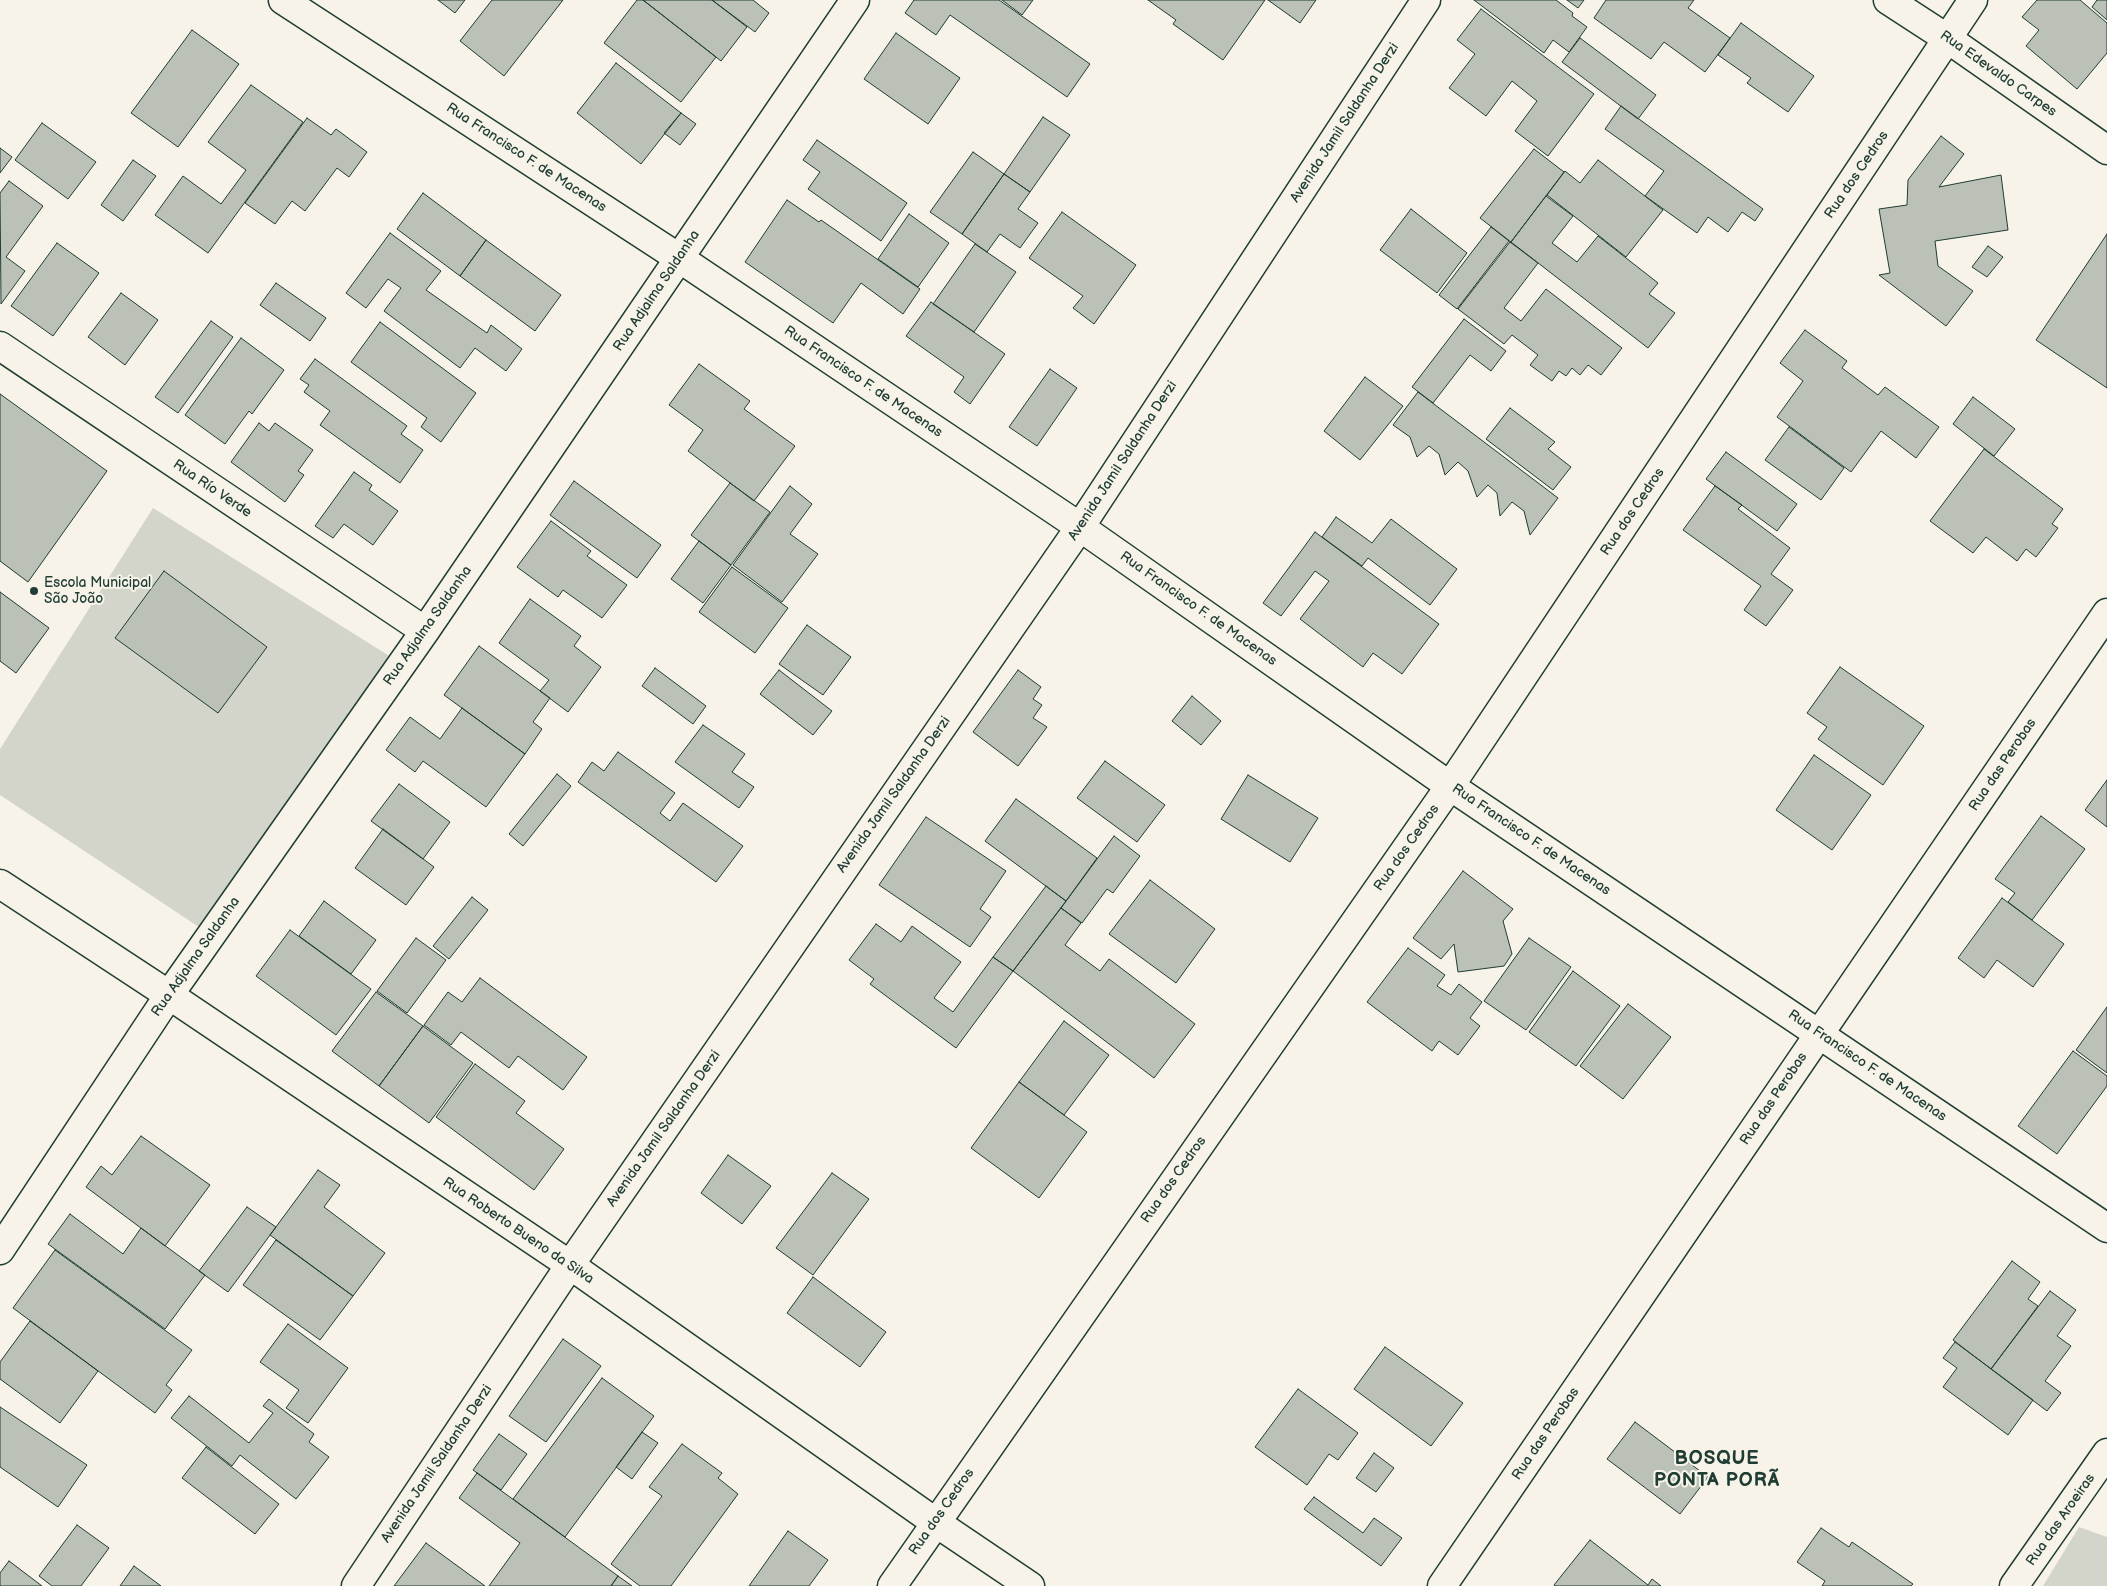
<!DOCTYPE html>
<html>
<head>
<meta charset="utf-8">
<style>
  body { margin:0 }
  canvas { display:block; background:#f7f3e8 }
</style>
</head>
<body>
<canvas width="2107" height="1586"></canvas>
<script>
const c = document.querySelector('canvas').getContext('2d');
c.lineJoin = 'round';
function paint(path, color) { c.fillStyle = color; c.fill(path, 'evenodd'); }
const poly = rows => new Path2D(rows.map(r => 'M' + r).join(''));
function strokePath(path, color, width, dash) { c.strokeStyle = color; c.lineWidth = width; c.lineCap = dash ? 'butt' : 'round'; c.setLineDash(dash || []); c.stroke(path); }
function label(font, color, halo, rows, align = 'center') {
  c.font = font + ' "Balsamiq Sans",sans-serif'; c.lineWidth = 4; c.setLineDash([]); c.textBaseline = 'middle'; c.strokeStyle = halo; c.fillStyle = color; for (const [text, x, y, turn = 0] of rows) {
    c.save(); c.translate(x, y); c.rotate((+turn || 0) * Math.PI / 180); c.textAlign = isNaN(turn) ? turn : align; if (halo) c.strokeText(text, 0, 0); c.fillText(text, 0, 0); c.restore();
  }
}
paint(poly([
  [153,508,391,657,208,933,0,795,0,749],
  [2079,1527,2107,1537,2107,1586,2043,1586]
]), '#d3d5ca');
const building = poly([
  [438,0,465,0,455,13,438,0],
  [492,0,563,0,504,76,460,41,492,0],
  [637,0,643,0,716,57,681,102,604,43,637,0],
  [643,0,712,0,747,27,721,61,643,0],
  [712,0,753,0,769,13,755,32,712,0],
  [914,0,999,0,1090,64,1067,97,950,15,936,35,905,13,914,0],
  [1002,0,1033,0,1022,15,1002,0],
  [1148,0,1265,0,1223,60,1173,24,1176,20,1148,0],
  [1268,0,1316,0,1300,23,1268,0],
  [1474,0,1556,0,1573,13,1572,16,1587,27,1569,52,1553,40,1544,53,1474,0],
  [1567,0,1584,0,1578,8,1567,0],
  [1606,0,1694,0,1688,8,1730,38,1705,72,1664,42,1651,59,1594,18,1606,0],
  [2037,0,2080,0,2107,23,2107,53,2077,89,2026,46,2039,30,2022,17,2037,0],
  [2097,0,2107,0,2107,20,2092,7,2097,0],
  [1481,9,1594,94,1548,156,1515,131,1537,101,1512,81,1486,116,1449,88,1475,54,1457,40,1481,9],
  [1741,23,1814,76,1788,112,1747,83,1751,78,1718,55,1741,23],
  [192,30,239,64,178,147,131,113,192,30],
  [896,33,960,78,928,124,864,79,896,33],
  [1580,38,1656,95,1638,119,1562,62,1580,38],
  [616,63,681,113,641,164,577,113,616,63],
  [251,85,303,122,208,253,155,215,183,176,221,204,246,170,208,142,251,85],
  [1621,106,1763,209,1755,221,1742,212,1728,232,1708,217,1697,233,1645,196,1664,171,1605,129,1621,106],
  [681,113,696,124,680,145,664,133,681,113],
  [1043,117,1070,135,1030,192,1004,174,1043,117],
  [307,118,331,135,336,129,367,152,349,177,337,168,305,211,292,201,275,224,245,203,307,118],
  [42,123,96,162,68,199,15,160,42,123],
  [1941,136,1964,154,1939,187,2001,175,2008,230,1935,241,1938,266,1973,291,1946,326,1879,275,1890,273,1879,209,1907,205,1908,180,1941,136],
  [817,140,907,203,881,241,808,189,820,172,803,160,817,140],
  [0,148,12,157,0,173,0,148],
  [1534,149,1564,172,1511,242,1480,218,1534,149],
  [973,152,1004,174,962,234,930,212,973,152],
  [133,160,156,176,123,221,101,205,133,160],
  [1598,160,1663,210,1626,257,1547,195,1565,171,1580,183,1598,160],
  [1004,174,1030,192,1018,209,1038,223,1020,248,1000,234,987,252,962,234,1004,174],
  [9,181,43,206,6,257,25,271,1,304,0,193,9,181],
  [423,193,486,240,460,276,397,229,423,193],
  [1546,196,1573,216,1552,243,1577,262,1598,236,1658,283,1649,294,1675,313,1648,348,1511,242,1546,196],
  [787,200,819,222,821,220,920,289,903,314,861,283,833,323,745,262,787,200],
  [1411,209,1467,253,1437,293,1380,250,1411,209],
  [1062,212,1136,265,1094,324,1073,308,1083,296,1029,258,1062,212],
  [909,214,949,243,918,287,878,259,909,214],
  [1491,227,1509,241,1457,309,1439,295,1491,227],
  [390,233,441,271,426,290,487,333,491,325,522,349,506,371,475,348,460,368,384,311,401,288,388,279,366,308,346,293,390,233],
  [2107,234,2107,388,2036,340,2107,234],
  [486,240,561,295,535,331,460,276,486,240],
  [1510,242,1538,263,1504,308,1521,321,1546,289,1622,348,1601,375,1588,365,1580,375,1572,368,1566,376,1559,371,1552,381,1530,365,1538,355,1512,335,1504,344,1458,309,1510,242],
  [57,243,99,273,53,336,11,306,57,243],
  [975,244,1016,272,974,332,933,304,975,244],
  [1988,246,2003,257,1987,277,1972,267,1988,246],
  [276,283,326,318,310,341,260,305,276,283],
  [121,293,158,320,125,365,88,337,121,293],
  [931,302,1005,354,970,404,954,392,964,377,906,336,931,302],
  [1464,319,1506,351,1491,371,1470,355,1433,403,1412,387,1464,319],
  [211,321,233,337,178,413,155,397,211,321],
  [380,322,476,393,441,442,421,427,427,418,351,362,380,322],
  [1805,330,1847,361,1842,368,1878,395,1885,387,1939,427,1916,458,1881,431,1851,472,1777,417,1803,381,1780,363,1805,330],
  [241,338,284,370,252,414,249,411,225,444,185,415,241,338],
  [315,359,407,426,401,434,423,450,400,483,320,425,330,411,304,392,309,385,300,379,315,359],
  [699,364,750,401,744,409,795,446,754,501,688,451,703,430,669,405,699,364],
  [1050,369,1077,388,1037,446,1009,427,1050,369],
  [1365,377,1403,406,1360,460,1324,431,1365,377],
  [1418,392,1558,498,1530,535,1524,511,1512,502,1500,516,1497,493,1488,485,1477,497,1468,471,1458,462,1445,475,1439,454,1429,446,1417,457,1410,437,1393,425,1418,392],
  [0,394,107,471,28,582,0,561,0,394],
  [1973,397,2015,429,1994,456,1953,424,1973,397],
  [1510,408,1555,442,1548,449,1571,467,1553,490,1486,439,1510,408],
  [259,423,269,431,275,423,313,450,298,471,304,475,285,502,231,462,259,423],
  [1789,427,1844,468,1821,500,1765,460,1789,427],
  [1984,449,2063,509,2052,524,2058,528,2036,557,2026,549,2017,561,1986,537,1973,553,1930,521,1984,449],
  [1726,452,1797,504,1777,531,1706,479,1726,452],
  [354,472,372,485,369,490,398,511,373,545,344,524,333,538,315,526,354,472],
  [574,481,661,545,637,578,550,515,574,481],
  [730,483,770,512,731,565,691,535,730,483],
  [790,486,812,504,790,534,818,554,782,602,733,565,790,486],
  [1715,486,1742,505,1738,509,1790,548,1771,574,1793,590,1766,626,1744,610,1761,586,1683,530,1715,486],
  [1336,517,1372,543,1391,519,1457,569,1430,605,1368,558,1362,566,1322,537,1336,517],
  [551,521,591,551,587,556,627,585,602,618,563,590,558,597,517,567,551,521],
  [1315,532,1439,624,1402,674,1373,653,1363,667,1300,619,1329,581,1315,571,1281,616,1263,603,1315,532],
  [699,541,731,565,703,603,671,579,699,541],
  [732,567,788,608,755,653,699,612,732,567],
  [164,571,267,647,218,713,115,638,164,571],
  [0,592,49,628,16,673,0,661,0,592],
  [530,599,581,636,574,646,601,667,568,712,540,691,549,680,499,643,530,599],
  [807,625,851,657,823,695,779,664,807,625],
  [479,646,550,698,533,722,542,729,525,754,444,695,479,646],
  [1840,667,1924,726,1883,785,1818,739,1827,727,1807,713,1840,667],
  [655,668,706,706,693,724,642,686,655,668],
  [779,670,832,711,813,735,760,694,779,670],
  [1018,670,1041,687,1033,699,1042,705,1033,718,1047,727,1018,766,973,732,1018,670],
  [1192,696,1221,721,1201,745,1172,721,1192,696],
  [462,708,525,754,486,807,423,761,415,772,386,750,410,717,440,739,462,708],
  [703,725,745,754,732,772,754,787,739,808,675,762,703,725],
  [618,752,675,793,660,813,670,821,683,803,743,846,716,882,578,782,592,762,604,771,618,752],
  [1814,755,1871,795,1832,850,1776,810,1814,755],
  [1105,761,1165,805,1137,842,1077,798,1105,761],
  [557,774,571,786,523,846,509,834,557,774],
  [1248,775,1318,818,1290,862,1221,819,1248,775],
  [2107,780,2107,827,2085,810,2107,780],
  [399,784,450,822,423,859,371,821,399,784],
  [1016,799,1097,858,1066,901,985,841,1016,799],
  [2041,816,2085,849,2032,920,2008,902,2015,893,1995,879,2041,816],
  [926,817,1006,871,980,909,991,917,970,947,879,885,926,817],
  [383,829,434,867,406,905,355,868,383,829],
  [1114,836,1140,856,1113,893,1107,889,1082,923,1061,908,1114,836],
  [1463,871,1513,909,1503,921,1512,954,1504,966,1458,972,1454,944,1441,959,1413,938,1463,871],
  [1150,880,1215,929,1176,983,1109,934,1150,880],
  [1046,886,1066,901,1013,971,993,957,1046,886],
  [472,897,488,910,449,959,433,946,472,897],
  [2002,898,2064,944,2033,987,1997,960,1984,978,1958,958,2002,898],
  [324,901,376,940,351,974,299,936,324,901],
  [1061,908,1081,923,1065,945,1100,971,1109,959,1195,1024,1154,1078,1013,971,1061,908],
  [876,924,901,942,912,926,961,962,934,998,953,1012,993,957,1013,971,956,1048,870,984,874,979,849,960,876,924],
  [290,930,371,989,336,1035,256,976,290,930],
  [416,938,446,960,407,1013,377,991,416,938],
  [1529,938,1571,967,1526,1030,1484,1001,1529,938],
  [1408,948,1445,975,1437,986,1451,995,1459,984,1482,1002,1470,1018,1480,1026,1458,1055,1439,1041,1432,1051,1367,1002,1408,948],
  [1573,971,1620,1006,1576,1066,1529,1032,1573,971],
  [480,978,587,1057,563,1090,518,1056,509,1068,461,1032,451,1045,424,1025,448,992,462,1002,480,978],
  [376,992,423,1026,379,1086,332,1051,376,992],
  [1628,1004,1671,1037,1623,1099,1580,1066,1628,1004],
  [2107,1007,2107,1073,2076,1050,2107,1007],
  [1064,1021,1109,1055,1064,1115,1019,1082,1064,1021],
  [423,1026,473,1063,429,1123,379,1086,423,1026],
  [2073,1051,2107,1076,2107,1086,2057,1154,2018,1126,2073,1051],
  [475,1064,525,1101,516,1113,564,1149,534,1190,436,1117,475,1064],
  [1019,1082,1087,1132,1039,1198,971,1148,1019,1082],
  [141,1136,210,1185,165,1246,86,1187,101,1166,112,1175,141,1136],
  [728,1155,771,1186,742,1224,701,1193,728,1155],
  [318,1170,340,1185,324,1207,385,1253,353,1296,270,1235,318,1170],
  [832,1173,869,1199,813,1275,776,1248,832,1173],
  [247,1207,276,1227,228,1292,199,1271,247,1207],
  [70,1214,123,1254,141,1228,205,1275,165,1329,48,1244,70,1214],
  [276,1240,353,1296,320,1340,243,1285,276,1240],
  [55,1250,192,1350,166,1385,172,1390,155,1413,13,1308,55,1250],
  [2012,1261,2040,1282,2028,1299,2038,1306,1991,1369,1953,1340,2012,1261],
  [813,1277,886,1332,860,1367,787,1313,813,1277],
  [2050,1291,2076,1310,2057,1336,2071,1346,2045,1381,2061,1393,2047,1411,1991,1369,2050,1291],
  [30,1321,98,1371,60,1423,0,1379,0,1362,30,1321],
  [288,1324,348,1368,308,1423,286,1408,299,1390,260,1362,288,1324],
  [563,1339,601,1366,546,1442,509,1416,563,1339],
  [1955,1342,2033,1400,2008,1435,1943,1387,1957,1368,1943,1358,1955,1342],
  [1385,1347,1463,1403,1431,1446,1354,1389,1385,1347],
  [602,1378,654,1416,565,1537,513,1499,602,1378],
  [1298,1389,1358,1433,1338,1460,1329,1454,1307,1485,1255,1447,1298,1389],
  [189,1396,249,1443,273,1413,263,1406,269,1399,314,1434,309,1442,329,1457,296,1499,240,1455,232,1466,171,1418,189,1396],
  [0,1407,87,1465,58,1507,0,1467,0,1407],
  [1635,1422,1708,1477,1680,1514,1607,1459,1635,1422],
  [642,1432,658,1443,632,1479,616,1467,642,1432],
  [499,1434,527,1454,501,1490,473,1470,499,1434],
  [682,1444,722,1473,718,1478,738,1494,671,1586,640,1586,611,1564,662,1496,649,1487,682,1444],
  [206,1447,279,1504,255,1534,182,1478,206,1447],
  [1374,1453,1394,1468,1376,1492,1356,1478,1374,1453],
  [477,1473,618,1576,611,1586,489,1586,520,1543,459,1498,477,1473],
  [1314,1497,1363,1533,1374,1518,1402,1538,1381,1566,1304,1509,1314,1497],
  [77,1525,109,1548,81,1586,52,1586,39,1576,77,1525],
  [1821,1528,1849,1547,1852,1542,1913,1584,1911,1586,1822,1586,1825,1581,1797,1562,1821,1528],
  [788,1531,828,1560,809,1586,749,1586,788,1531],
  [1590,1540,1648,1585,1652,1579,1661,1586,1556,1586,1554,1585,1590,1540],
  [426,1543,485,1586,394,1586,426,1543],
  [9,1561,42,1586,0,1586,0,1573,9,1561],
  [134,1566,161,1586,120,1586,134,1566],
  [618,1576,632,1586,611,1586,618,1576]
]);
paint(building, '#bbc1b6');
strokePath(building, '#1f3d34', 1);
const minor = poly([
  [283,0,679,258,1080,527,1450,786,2107,1228],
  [1888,0,1948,39,2107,150],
  [0,346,425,631],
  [0,884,169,995,570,1265,935,1522,1030,1586],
  [0,1250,169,995,425,631,855,0],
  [356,1586,570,1265,1080,527,1426,0],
  [892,1586,1450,786,1973,0],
  [1442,1586,2107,613],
  [2014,1586,2107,1453]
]);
strokePath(minor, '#1f3d34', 31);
strokePath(minor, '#f7f3e8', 28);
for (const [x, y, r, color] of [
  [34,591,5,"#1f3d34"]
]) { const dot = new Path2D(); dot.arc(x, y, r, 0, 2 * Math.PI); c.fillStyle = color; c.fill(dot); strokePath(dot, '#f7f3e8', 2); }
label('14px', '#1f3d34', '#f7f3e8', [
  ["Rua Edevaldo Carpes",1998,74,35],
  ["Avenida Jamil Saldanha Derzi",1345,123,-57],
  ["Rua Francisco F. de Macenas",526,158,33],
  ["Rua dos Cedros",1857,175,-56],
  ["Rua Adjalma Saldanha",657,291,-56],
  ["Rua Francisco F. de Macenas",863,382,34],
  ["Avenida Jamil Saldanha Derzi",1123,461,-57],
  ["Rua Río Verde",212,489,34],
  ["Rua dos Cedros",1633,512,-56],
  ["Rua Francisco F. de Macenas",1198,609,35],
  ["Rua Adjalma Saldanha",428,626,-55],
  ["Rua das Perobas",2003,765,-56],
  ["Avenida Jamil Saldanha Derzi",894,795,-55],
  ["Rua Francisco F. de Macenas",1531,840,34],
  ["Rua dos Cedros",1407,848,-55],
  ["Rua Adjalma Saldanha",196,957,-55],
  ["Rua Francisco F. de Macenas",1867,1066,34],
  ["Rua das Perobas",1774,1099,-56],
  ["Avenida Jamil Saldanha Derzi",664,1129,-55],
  ["Rua dos Cedros",1174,1180,-55],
  ["Rua Roberto Bueno da Silva",518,1231,34],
  ["Rua das Perobas",1546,1434,-56],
  ["Avenida Jamil Saldanha Derzi",437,1464,-56],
  ["Rua dos Cedros",942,1512,-55],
  ["Rua das Aroeiras",2061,1520,-55]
]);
label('14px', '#1f3d34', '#f7f3e8', [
  ["Escola Municipal",44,583],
  ["São João",44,599]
], 'left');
c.letterSpacing = '1px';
label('bold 19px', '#1f3d34', '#f7f3e8', [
  ["BOSQUE",1717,1459],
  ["PONTA PORÃ",1717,1481]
]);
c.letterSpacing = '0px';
</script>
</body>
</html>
